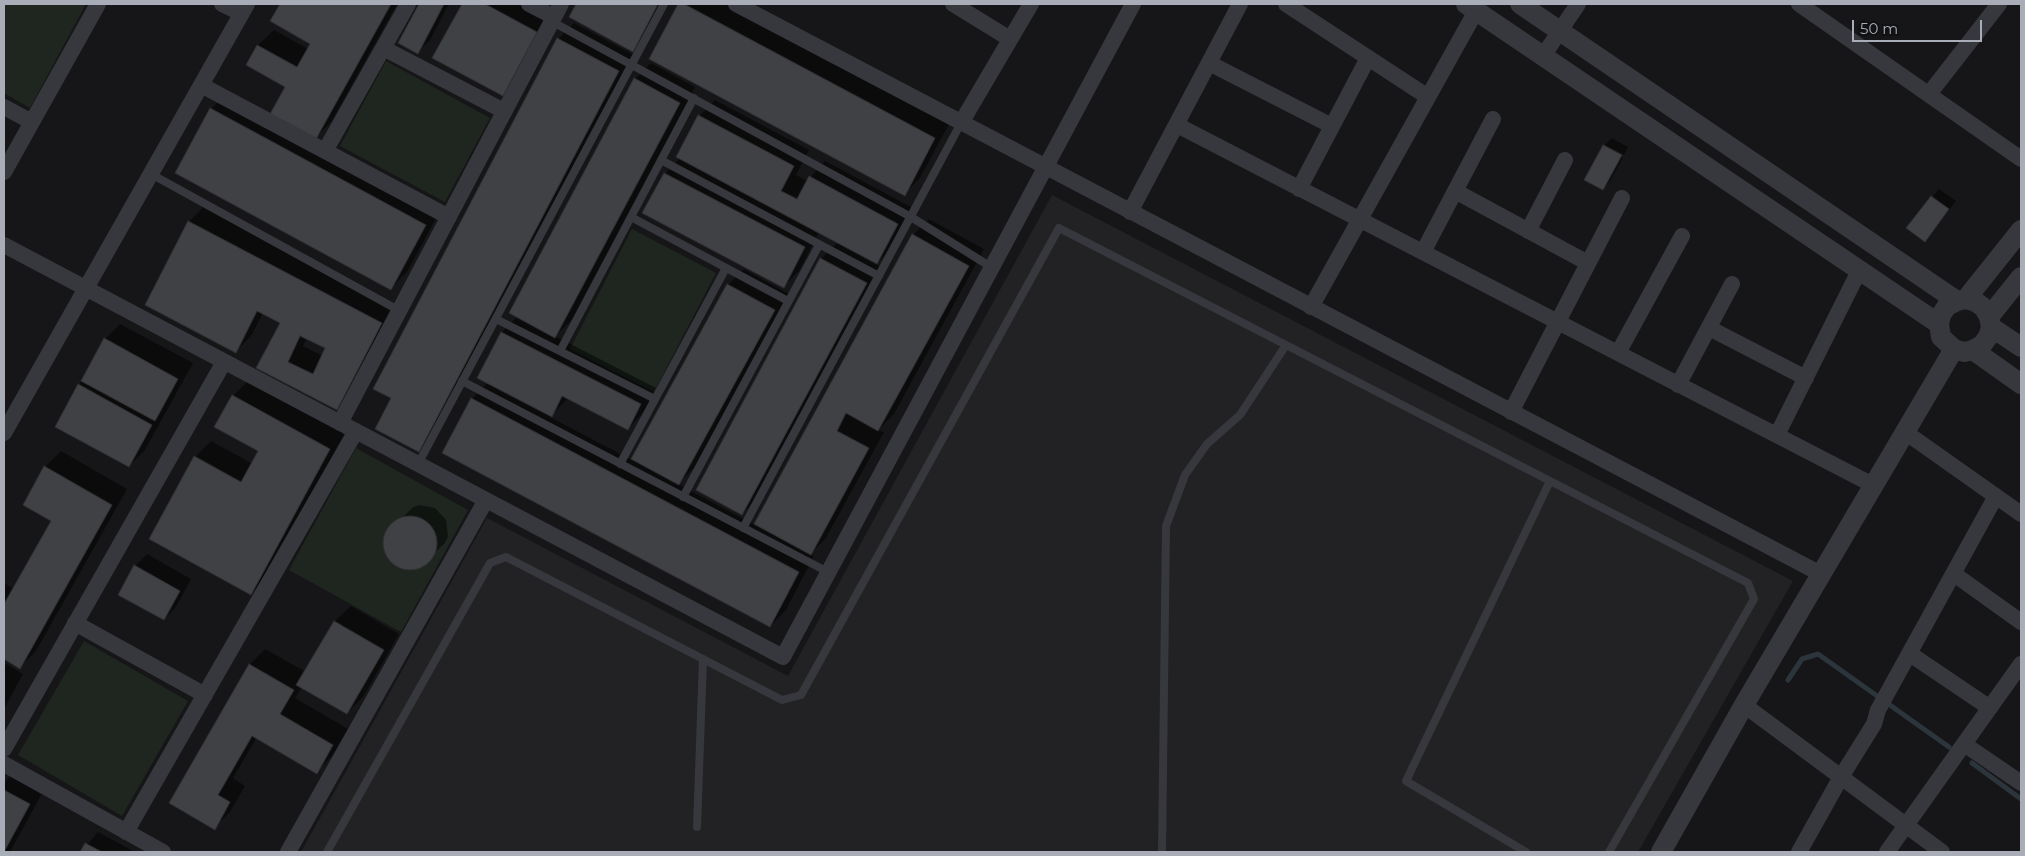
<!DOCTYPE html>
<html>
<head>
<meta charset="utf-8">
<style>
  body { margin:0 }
  #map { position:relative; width:2025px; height:856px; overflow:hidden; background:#161618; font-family:Montserrat,sans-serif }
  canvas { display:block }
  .frame { position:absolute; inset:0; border:5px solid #a8adb8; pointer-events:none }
  .scale { position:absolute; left:1852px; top:20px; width:130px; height:22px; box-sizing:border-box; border:2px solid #a8adb8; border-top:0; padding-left:6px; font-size:15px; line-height:18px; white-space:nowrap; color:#a8adb8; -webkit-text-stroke:4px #111113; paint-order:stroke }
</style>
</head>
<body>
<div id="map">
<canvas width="2025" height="856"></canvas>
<div class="frame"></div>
<div class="scale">50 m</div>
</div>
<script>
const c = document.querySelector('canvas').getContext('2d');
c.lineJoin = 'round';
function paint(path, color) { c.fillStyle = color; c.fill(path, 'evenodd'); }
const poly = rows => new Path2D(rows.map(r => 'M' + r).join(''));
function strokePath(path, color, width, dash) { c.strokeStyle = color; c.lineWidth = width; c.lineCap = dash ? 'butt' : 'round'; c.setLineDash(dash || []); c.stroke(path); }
paint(poly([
  [1052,195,1793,581,1638,852,301,852,487,518,788,676]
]), '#222225');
paint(poly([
  [4,4,86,4,30,108,4,93],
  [386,61,490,118,445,202,340,146],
  [632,229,716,273,654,392,570,349],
  [356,448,468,510,401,632,289,570],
  [84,641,188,701,122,816,18,755]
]), '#1e261f');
paint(poly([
  [281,4,397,4,331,122,315,138,287,87,248,65,258,45,274,30,308,49,312,43,272,21],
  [420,4,449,4,430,40,418,52,400,42],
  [463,4,529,4,552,16,518,79,502,95,434,57],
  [577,4,664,4,648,34,633,50,570,17],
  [679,4,729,4,950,122,920,178,904,194,650,59],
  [574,23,634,55,434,435,419,451,392,398,558,39],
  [651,63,695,87,571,321,555,336,656,388,643,413,628,429,568,398,550,417,632,460,728,285,744,269,789,294,694,468,678,484,755,525,913,235,929,219,984,249,894,414,878,430,884,432,826,538,810,554,814,556,786,610,770,626,472,399,488,382,479,377,502,332,518,316,635,79],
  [227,93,441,209,407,272,391,288,211,109],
  [715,100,809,150,796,175,807,181,825,161,913,208,893,247,876,264,881,267,758,498,742,514,821,259,838,242,819,232,799,271,783,287,665,174,680,158,699,116],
  [1612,138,1628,147,1624,155,1605,145],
  [1605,145,1605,148,1623,158,1610,181,1603,189],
  [1939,189,1956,201,1925,241,1932,197],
  [204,206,397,307,353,393,337,409,258,367,281,323,263,313,251,336,236,351,189,222],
  [307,338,327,348,323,356,303,346],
  [120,324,193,363,145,450,129,466,79,385,105,339],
  [249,380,345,433,266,578,251,594,151,539,195,457,211,441,253,464,260,451,233,396],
  [61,451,127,489,36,651,20,667,4,658,4,583,14,589,53,520,45,467],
  [419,505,435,508,446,520,448,536,445,543,419,567,402,567,389,556,385,539,388,532,412,508],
  [147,554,191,579,176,607,164,619,135,566],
  [351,606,399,634,363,697,347,713,302,687,295,698,348,729,332,756,316,772,257,737,233,778,245,786,230,812,214,828,171,803,250,664,265,649,306,672,335,621],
  [4,663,23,674,4,709],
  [15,771,45,788,10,852,4,852,4,783],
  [98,832,135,852,81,852]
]), '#0007');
strokePath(poly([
  [1788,680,1802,659,1818,654,1949,747],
  [1972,763,2021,799]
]), '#2c353c', 5);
const building = poly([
  [280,4,391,4,316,139,270,114,285,87,246,65,257,45,297,67,310,44,270,21,280,4],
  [419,4,444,4,418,54,398,43,419,4],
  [462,4,485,4,537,32,503,96,432,58,462,4],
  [576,4,658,4,633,52,569,17,576,4],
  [678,4,684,4,935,138,905,196,649,59,678,4],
  [557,38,619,71,419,452,375,429,391,398,373,389,557,38],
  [634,78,680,103,555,338,509,313,634,78],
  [210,108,426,225,391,290,175,173,210,108],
  [698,115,794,166,781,191,797,199,809,176,898,224,877,264,676,157,698,115],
  [1603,145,1622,155,1603,190,1584,180,1603,145],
  [664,173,805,247,784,288,642,213,664,173],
  [1931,196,1949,209,1925,242,1906,228,1931,196],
  [188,221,382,323,337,410,256,368,280,323,257,311,236,353,145,305,188,221],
  [300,336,325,348,313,374,288,362,300,336],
  [912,234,969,266,878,431,846,413,837,431,869,448,811,555,754,524,912,234],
  [820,258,867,283,742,515,696,490,820,258],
  [727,284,775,310,679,485,631,459,727,284],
  [501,332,641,404,628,430,562,396,552,417,477,378,501,332],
  [104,338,178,379,155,421,81,381,104,338],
  [78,384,152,425,129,467,55,427,78,384],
  [232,395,330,449,251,595,149,539,194,456,241,482,258,451,214,427,232,395],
  [471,398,799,572,770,627,442,453,471,398],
  [44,466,112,505,20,669,4,659,4,604,51,521,23,505,44,466],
  '383 543a27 27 0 1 1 54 0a27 27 0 1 1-54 0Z',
  [134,565,180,591,164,620,118,595,134,565],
  [334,621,384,650,347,714,296,685,334,621],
  [249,664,294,690,280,714,333,745,317,774,252,736,218,795,230,802,215,830,169,803,249,664],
  [4,790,30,804,4,852,4,790],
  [85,843,102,852,80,852,85,843]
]);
paint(building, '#404145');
strokePath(building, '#303034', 1);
strokePath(poly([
  [551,21,911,217,991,267],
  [661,160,879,276],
  [151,174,400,311],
  [631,217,788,301],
  [496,319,655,399],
  [560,351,694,98],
  [462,381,828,572],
  [418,464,664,4],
  [620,464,726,268],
  [683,497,819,245],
  [743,528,961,123],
  [697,827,703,659],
  [327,852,490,563,506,557,782,700,801,695,1059,228,1748,583,1754,599,1609,852],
  [1162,852,1166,526,1185,475,1207,444,1240,415,1286,345],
  [1526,852,1406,781,1550,481]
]), '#37383d', 8);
strokePath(poly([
  [222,4,241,13],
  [529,4,554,17],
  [736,4,1821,574],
  [953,4,1010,39],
  [1286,4,1428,97],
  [1799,4,2021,159],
  [383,48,504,111],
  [1543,56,1578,4],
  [1209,63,1332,126],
  [201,85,449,217],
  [1929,94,1999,4],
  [4,107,32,122],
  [961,123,1031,4],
  [1177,125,1873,485],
  [325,151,408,4],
  [4,172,98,4],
  [1299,189,1368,58],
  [1455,191,1588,263],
  [1130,212,1240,4],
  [1528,231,1565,160],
  [4,245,783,657,1133,4],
  [1423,252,1493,119],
  [1311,307,1476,11],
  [1709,328,1806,378],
  [1618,353,1682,236],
  [1678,385,1732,284],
  [1511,412,1622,198],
  [340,423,561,4],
  [1905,432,2021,514],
  [4,433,247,4],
  [1777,435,1859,271],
  [1954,574,2021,622],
  [75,623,205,695],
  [1910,654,1990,708],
  [1744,705,1942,852],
  [1964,744,2021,783],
  [4,749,224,362],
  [4,764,163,852],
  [126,832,356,431],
  [288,852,486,500],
  [1799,852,1841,777,1874,724,1878,710,1996,496],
  [1887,852,2021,664]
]), '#37383d', 16);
strokePath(poly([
  [1466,4,1939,324],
  [1520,4,1957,301],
  [1966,299,1976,302,1984,308,1989,317,1991,327,1988,337,1982,345,1973,350,1964,352,1954,349,1941,337,1939,324,1941,315,1947,306,1957,301,1966,299,2021,230],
  [1989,317,2021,277],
  [1991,327,2021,347],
  [1973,350,2021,384],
  [1661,852,1744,705,1954,349]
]), '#37383d', 20);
</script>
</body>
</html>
